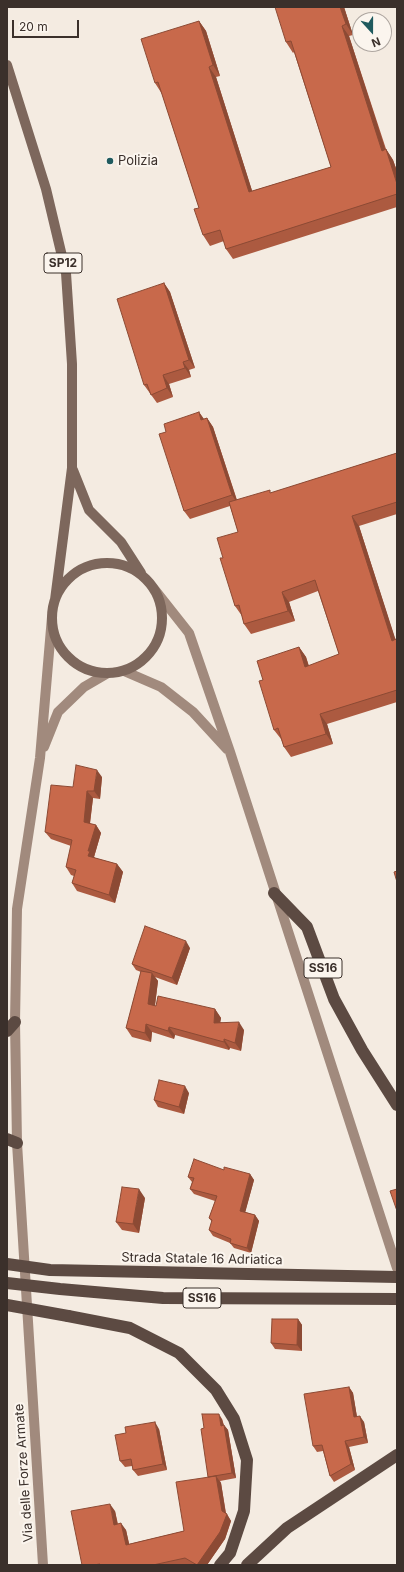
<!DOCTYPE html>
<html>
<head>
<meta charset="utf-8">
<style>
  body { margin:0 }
  #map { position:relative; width:404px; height:1572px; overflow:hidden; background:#f4ebe1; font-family:Inter,sans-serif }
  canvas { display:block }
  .frame { position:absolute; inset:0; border:8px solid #3b302b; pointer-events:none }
  .north { position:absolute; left:352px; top:12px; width:40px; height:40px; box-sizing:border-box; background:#fbf5ee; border:1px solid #aea6a0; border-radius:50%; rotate:159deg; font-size:11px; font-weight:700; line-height:16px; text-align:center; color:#3b302b }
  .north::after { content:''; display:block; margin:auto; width:14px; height:18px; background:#1f5a5e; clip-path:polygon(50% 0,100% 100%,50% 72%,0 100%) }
  .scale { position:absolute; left:12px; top:20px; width:67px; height:18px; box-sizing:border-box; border:2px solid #3b302b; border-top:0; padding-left:5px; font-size:12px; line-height:14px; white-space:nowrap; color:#3b302b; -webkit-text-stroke:3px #fbf5ee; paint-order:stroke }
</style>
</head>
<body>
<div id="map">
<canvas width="404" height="1572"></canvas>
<div class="frame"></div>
<div class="north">N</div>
<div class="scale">20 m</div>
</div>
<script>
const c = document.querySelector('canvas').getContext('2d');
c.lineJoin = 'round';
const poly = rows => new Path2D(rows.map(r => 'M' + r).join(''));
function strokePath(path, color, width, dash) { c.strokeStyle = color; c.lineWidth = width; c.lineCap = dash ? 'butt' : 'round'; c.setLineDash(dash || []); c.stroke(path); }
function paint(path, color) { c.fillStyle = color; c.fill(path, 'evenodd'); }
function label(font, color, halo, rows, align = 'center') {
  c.font = font + ' Inter,sans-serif'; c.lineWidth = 4; c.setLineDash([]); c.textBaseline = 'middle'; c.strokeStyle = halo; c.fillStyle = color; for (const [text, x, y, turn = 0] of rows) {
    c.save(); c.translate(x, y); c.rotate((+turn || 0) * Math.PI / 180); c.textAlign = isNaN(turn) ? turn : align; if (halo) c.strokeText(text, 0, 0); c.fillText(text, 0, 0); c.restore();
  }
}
strokePath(poly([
  [155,590,189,633,230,752,397,1268],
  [124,671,161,687,193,712,227,749],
  [44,747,58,712,84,687,108,673],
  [43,1565,17,1143,15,1022,17,909,40,758,52,617]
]), '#a18a7d', 10);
strokePath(poly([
  [7,65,46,189,66,273,72,364,72,468,55,600],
  [73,470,89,510,121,542,141,573],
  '52 618a55 55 0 1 1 110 0a55 55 0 1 1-110 0Z'
]), '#7d675c', 10);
strokePath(poly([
  [274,893,307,927,334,999,362,1050,397,1105],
  [7,1031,15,1022],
  [7,1139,17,1143],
  [68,1316,130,1328,179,1353,216,1390,234,1419,247,1460,244,1511,230,1553,220,1565],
  [247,1565,287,1528,397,1455]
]), '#5c4a42', 12);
strokePath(poly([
  [7,1264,50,1270,397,1277],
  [7,1283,60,1289,163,1298,397,1299],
  [7,1305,68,1316]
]), '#5c4a42', 12);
paint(poly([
  [344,7,353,35,349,36,386,149,393,160,397,171,397,207,233,259,226,249,224,241,210,246,203,235,199,208,162,94,155,83,199,21,206,31,220,76,216,77,252,191,331,167,294,52,293,53,286,42],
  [164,283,170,292,195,368,189,370,191,377,169,384,173,397,157,403,144,385],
  [199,412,204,419,207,418,213,427,237,500,271,493,397,453,397,514,359,526,395,639,396,639,397,640,397,702,327,724,333,744,291,757,284,747,281,739,274,730,263,680,299,647,306,657,309,666,339,654,318,591,289,602,295,621,251,634,244,624,242,616,235,606,223,558,238,532,230,506,190,519,184,511,166,432],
  [102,777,100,799,93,798,90,824,96,825,101,833,94,857,95,858,117,864,123,872,115,903,77,891,72,883,74,876,71,875,66,867,71,846,51,839,45,832,73,787],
  [190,948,177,985,155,977,158,981,155,1006,215,1009,221,1018,220,1022,244,1030,241,1051,230,1048,229,1050,175,1035,174,1039,152,1032,151,1042,132,1037,126,1028,141,972,136,970,132,964],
  [189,1093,184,1114,158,1107,154,1100],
  [224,1170,250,1174,254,1180,245,1212,255,1215,259,1221,251,1253,234,1248,230,1243,213,1236,209,1230,212,1222,209,1218,215,1201,194,1194,190,1189,192,1182,188,1177],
  [145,1198,139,1233,122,1230,116,1222],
  [298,1319,302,1325,302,1351,275,1349,271,1343],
  [349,1387,353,1393,357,1417,364,1422,368,1443,349,1447,355,1470,334,1482,330,1476,323,1451,317,1452,313,1446],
  [222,1419,224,1425,228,1430,236,1478,220,1481,221,1483,226,1513,231,1521,225,1539,207,1565,82,1565,115,1511,118,1524,126,1530,129,1544,184,1531,208,1477,204,1428],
  [159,1429,167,1470,138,1476,133,1470,132,1466,125,1467,120,1461]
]), '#ac5a40');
paint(poly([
  [340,7,344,7,353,35,346,24],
  [199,21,206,31,220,76,213,65],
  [342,26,349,36,389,161,382,151],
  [209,67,216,77,256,203,249,192],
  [386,149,393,160,397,171,397,184],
  [164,283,170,292,195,368,189,360],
  [183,362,189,370,191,377,185,368],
  [163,375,169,384,173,397,167,388],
  [199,412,205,421,201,420],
  [207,418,213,427,238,504,232,495],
  [352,516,359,526,397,644,392,641],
  [282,592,289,602,295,621,288,611],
  [299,647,306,657,312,677,305,667],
  [320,714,327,724,333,744,326,734],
  [97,770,102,777,100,799,94,791],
  [87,791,93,798,89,830,84,822],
  [96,825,101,833,94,857,96,859,88,856,88,851],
  [117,864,123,872,115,903,109,895],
  [186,941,190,948,177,985,172,978],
  [152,973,158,981,154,1012,148,1004],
  [215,1009,221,1018,219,1031,214,1023],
  [239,1022,244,1030,241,1051,235,1043],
  [146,1024,152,1032,151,1042,145,1033],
  [169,1027,175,1035,174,1039,168,1031],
  [224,1039,230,1048,229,1050,224,1042],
  [185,1086,189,1093,184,1114,179,1107],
  [250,1174,254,1180,244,1217,240,1211],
  [139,1189,145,1198,139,1233,133,1224],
  [255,1215,259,1221,251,1253,247,1248],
  [298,1319,302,1325,302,1351,297,1345],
  [349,1387,353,1393,358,1423,354,1417],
  [219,1414,222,1419,225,1431,221,1426],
  [360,1416,364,1422,368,1443,364,1437],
  [155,1422,159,1429,167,1470,163,1464],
  [224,1425,228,1430,236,1478,232,1473],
  [345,1441,349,1447,355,1470,351,1464],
  [216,1476,221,1483,226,1515,227,1514,231,1521,225,1539,207,1565,197,1565,222,1511],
  [110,1504,115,1511,119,1532,114,1525],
  [121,1523,126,1530,131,1552,126,1545]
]), '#8c4a34');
const building = poly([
  [275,7,340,7,346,24,342,26,382,151,386,149,397,184,397,194,226,249,220,230,203,235,194,209,199,208,158,82,155,83,141,39,199,21,213,65,209,67,249,192,331,167,291,41,286,42,275,7],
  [164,283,189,360,183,362,185,368,163,375,167,388,151,395,147,384,144,385,117,299,164,283],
  [199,412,201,420,207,418,232,495,184,511,159,434,166,432,164,424,199,412],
  [397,453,397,502,352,516,392,641,396,639,397,641,397,690,320,714,326,734,284,747,278,728,274,730,259,681,263,680,257,661,299,647,305,667,339,654,315,580,282,592,288,611,244,624,239,605,235,606,220,558,223,558,217,538,238,532,229,502,270,490,270,493,397,453],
  [76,765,97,770,94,791,87,791,84,822,96,825,88,851,90,851,88,856,117,864,109,895,72,883,76,870,66,867,72,840,45,832,51,785,73,787,76,765],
  [397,871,397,882,394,872,397,871],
  [145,926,186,941,172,978,132,964,145,926],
  [141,971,152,973,148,1004,156,1006,158,996,215,1009,214,1023,239,1022,235,1043,224,1039,224,1042,169,1027,168,1031,146,1024,145,1033,126,1028,141,971],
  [159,1080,185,1086,179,1107,154,1100,159,1080],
  [194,1159,224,1170,224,1167,250,1174,240,1211,255,1215,247,1248,230,1243,231,1239,209,1230,212,1220,209,1218,217,1196,190,1189,194,1178,188,1177,194,1159],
  [122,1187,139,1189,133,1224,116,1222,122,1187],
  [397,1189,397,1211,390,1191,397,1189],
  [272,1319,298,1319,297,1345,271,1343,272,1319],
  [349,1387,354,1417,360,1416,364,1437,345,1441,351,1464,330,1476,322,1445,313,1446,304,1394,349,1387],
  [202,1414,219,1414,221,1426,224,1425,232,1473,208,1477,201,1429,204,1428,202,1414],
  [155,1422,163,1464,133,1470,131,1459,120,1461,115,1435,126,1433,125,1427,155,1422],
  [216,1476,222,1511,227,1514,220,1532,197,1565,185,1558,153,1565,100,1565,100,1564,93,1565,82,1565,71,1511,110,1504,114,1525,121,1523,126,1545,184,1531,176,1482,216,1476]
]);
paint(building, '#c8694b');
strokePath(building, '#8c4a34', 1);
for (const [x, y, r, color] of [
  [110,161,4,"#1f5a5e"]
]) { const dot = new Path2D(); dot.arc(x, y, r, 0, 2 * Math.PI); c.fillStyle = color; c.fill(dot); strokePath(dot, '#fbf5ee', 1.5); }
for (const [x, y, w] of [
  [63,263,38],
  [323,968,38],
  [202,1298,38]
]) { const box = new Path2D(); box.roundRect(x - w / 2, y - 10, w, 20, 3); c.fillStyle = '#fbf5ee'; c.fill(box); strokePath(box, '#3b302b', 1); }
label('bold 12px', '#3b302b', null, [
  ["SP12",63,263],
  ["SS16",323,968],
  ["SS16",202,1298]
]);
label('13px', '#3b302b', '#fbf5ee', [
  ["Polizia",118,161]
], 'left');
label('13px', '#3b302b', '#fbf5ee', [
  ["Strada Statale 16 Adriatica",202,1259,1],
  ["Via delle Forze Armate",24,1473,-94]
]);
</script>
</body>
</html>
